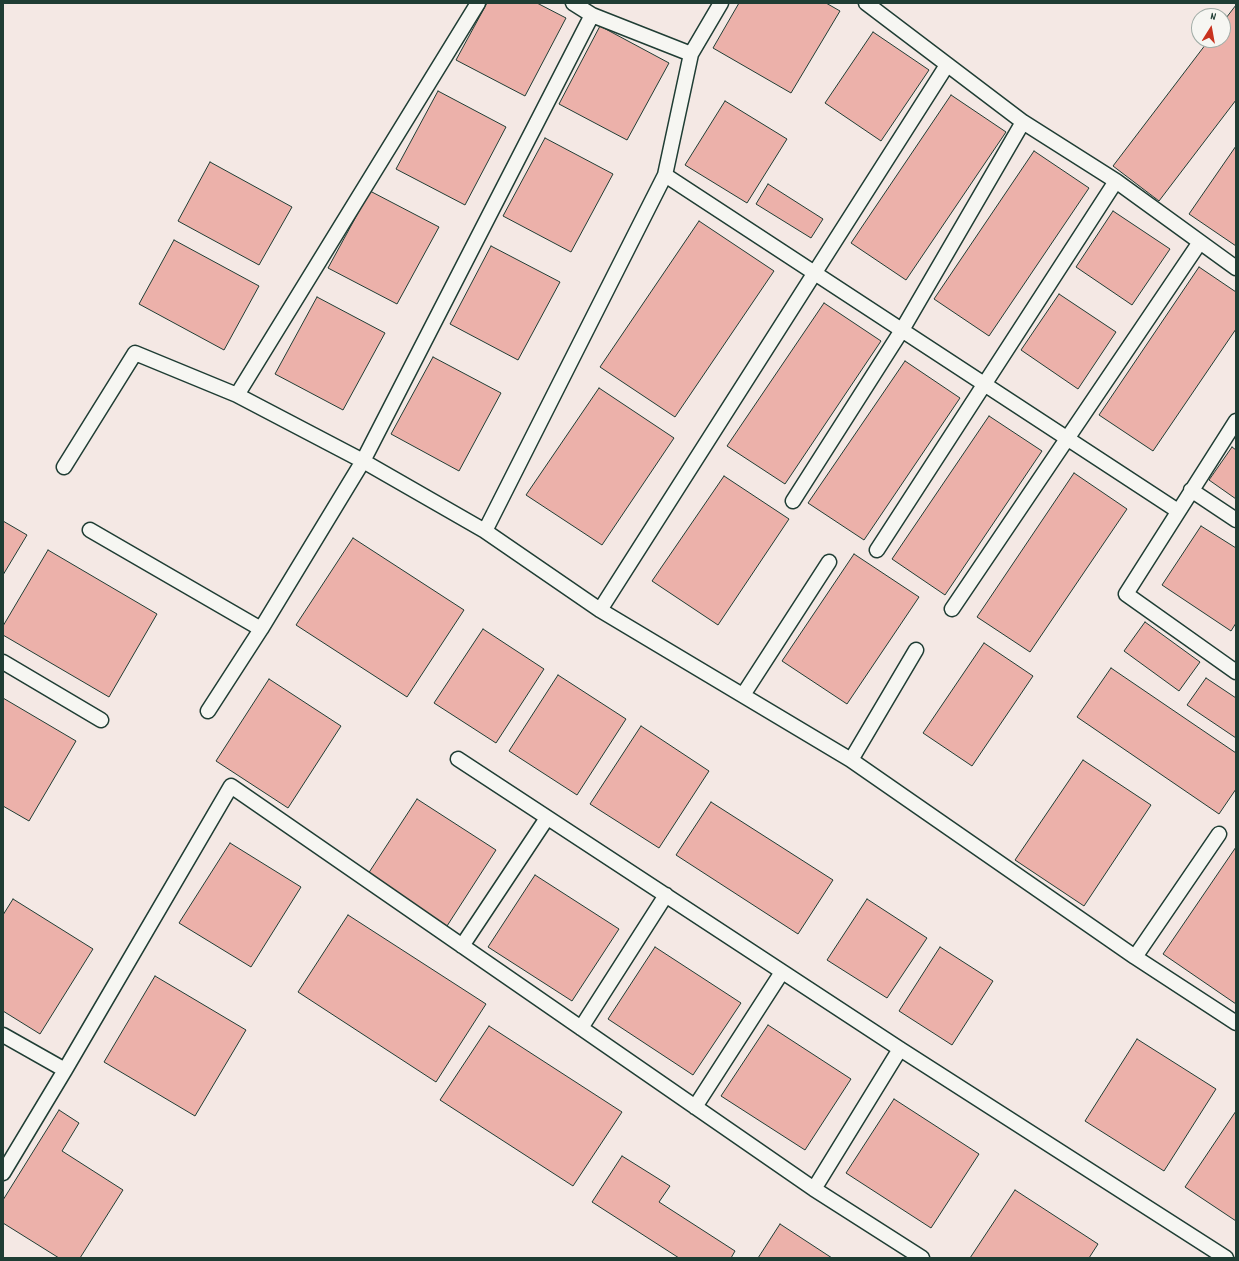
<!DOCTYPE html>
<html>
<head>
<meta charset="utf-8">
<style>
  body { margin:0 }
  #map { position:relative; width:1239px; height:1261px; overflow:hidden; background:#f4e8e4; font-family:Dekko,sans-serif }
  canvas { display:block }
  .frame { position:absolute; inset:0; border:4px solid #1f3d34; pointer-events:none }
  .north { position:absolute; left:1191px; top:8px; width:40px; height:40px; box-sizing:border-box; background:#f6f6f2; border:1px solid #a0aca6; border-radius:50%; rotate:11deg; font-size:11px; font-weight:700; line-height:16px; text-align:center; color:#1f3d34 }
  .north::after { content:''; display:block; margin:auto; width:14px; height:18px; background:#c8321e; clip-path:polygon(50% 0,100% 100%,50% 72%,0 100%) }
</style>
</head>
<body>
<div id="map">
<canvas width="1239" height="1261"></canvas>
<div class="frame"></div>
<div class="north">N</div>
</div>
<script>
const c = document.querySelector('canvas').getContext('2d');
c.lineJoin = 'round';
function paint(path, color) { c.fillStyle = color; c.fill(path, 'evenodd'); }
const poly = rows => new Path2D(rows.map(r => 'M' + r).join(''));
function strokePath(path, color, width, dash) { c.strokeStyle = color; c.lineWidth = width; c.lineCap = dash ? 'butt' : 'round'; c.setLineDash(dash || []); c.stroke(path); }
const building = poly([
  [487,3,537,3,566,18,525,96,456,60,487,3],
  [739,3,826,3,840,11,791,93,713,48,739,3],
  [1236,5,1236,100,1159,201,1113,166,1209,40,1223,40,1223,22,1236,5],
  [600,26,669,63,627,140,559,104,600,26],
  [873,32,929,70,881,141,825,103,873,32],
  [438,91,506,127,465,205,396,169,438,91],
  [951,95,1006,132,906,280,851,243,951,95],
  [725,101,787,139,747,203,685,165,725,101],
  [545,138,613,174,571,252,503,216,545,138],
  [1236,146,1236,246,1189,214,1236,146],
  [1034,151,1089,188,989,336,934,299,1034,151],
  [210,162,292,207,259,265,178,221,210,162],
  [768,184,823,219,811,238,756,204,768,184],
  [370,191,439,227,397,304,328,268,370,191],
  [1113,211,1170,249,1132,305,1076,267,1113,211],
  [699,221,774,271,675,417,600,367,699,221],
  [174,240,259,286,224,350,139,304,174,240],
  [491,246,560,282,518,360,450,324,491,246],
  [1199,267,1236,292,1236,329,1153,451,1099,415,1199,267],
  [1059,294,1116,332,1078,389,1021,350,1059,294],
  [317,297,385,333,343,410,275,374,317,297],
  [824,303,881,341,785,484,727,446,824,303],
  [433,357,501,393,459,471,391,434,433,357],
  [905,361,960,398,864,540,808,503,905,361],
  [599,388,674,438,602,545,526,495,599,388],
  [989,416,1042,451,945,595,892,559,989,416],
  [1232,447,1236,450,1236,499,1209,480,1232,447],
  [1074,473,1127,509,1030,652,977,617,1074,473],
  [724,476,789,519,718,625,652,581,724,476],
  [3,521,27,535,3,575,3,521],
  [1201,526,1236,548,1236,623,1231,631,1162,585,1201,526],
  [353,538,464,610,407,697,296,625,353,538],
  [48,550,157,614,109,697,3,635,3,626,48,550],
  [854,554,919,597,847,704,782,661,854,554],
  [1145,622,1200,662,1179,691,1124,651,1145,622],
  [483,629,544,669,496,743,434,703,483,629],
  [984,643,1033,676,972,766,923,733,984,643],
  [1111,668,1236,753,1236,789,1219,814,1077,717,1111,668],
  [558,675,626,719,577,795,509,751,558,675],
  [1206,678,1236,698,1236,738,1187,705,1206,678],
  [269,679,341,726,288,808,216,761,269,679],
  [3,698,76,741,29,821,3,806,3,698],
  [641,726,709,771,659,848,590,804,641,726],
  [1083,760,1151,805,1084,906,1015,860,1083,760],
  [417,799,496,850,447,926,368,874,417,799],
  [711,802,833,880,798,934,676,855,711,802],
  [230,843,301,887,251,967,179,923,230,843],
  [1236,847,1236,1004,1163,954,1236,847],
  [535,875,619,929,572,1001,488,947,535,875],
  [13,899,93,949,40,1034,3,1011,3,915,13,899],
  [867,899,927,938,887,998,827,960,867,899],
  [348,915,486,1004,436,1082,298,992,348,915],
  [655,947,741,1003,693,1075,608,1019,655,947],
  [940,947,993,981,952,1045,899,1011,940,947],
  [155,976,246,1030,195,1116,104,1062,155,976],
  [768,1025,851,1079,805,1150,721,1096,768,1025],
  [489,1026,622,1112,573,1186,440,1100,489,1026],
  [1137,1039,1216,1089,1164,1171,1085,1121,1137,1039],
  [894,1099,979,1154,931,1228,846,1173,894,1099],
  [59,1110,79,1123,62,1151,123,1190,80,1258,59,1258,3,1223,3,1200,59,1110],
  [1236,1111,1236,1221,1185,1187,1236,1111],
  [622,1156,670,1186,659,1202,735,1251,731,1258,679,1258,592,1202,622,1156],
  [1015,1190,1098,1244,1089,1258,970,1258,1015,1190],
  [780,1224,832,1258,758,1258,780,1224]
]);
paint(building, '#ecb1aa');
strokePath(building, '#1f3d34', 1);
const service = poly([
  [573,3,592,15,691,54],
  [866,3,1023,122,1116,181,1236,268],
  [665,175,1178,511],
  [237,395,478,3],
  [1236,421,1126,594,1236,672],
  [64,467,135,353,237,395,363,461,485,531,600,610,851,760,1135,957,1236,1023],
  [1191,490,1236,520],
  [793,501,902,330,1023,122],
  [90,530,261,629],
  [485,531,665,175,691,54,721,3],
  [877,550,1116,181],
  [952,609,1200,242],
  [600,610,947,65],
  [3,662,101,720],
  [743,695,829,562],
  [208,711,261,629,363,461,592,15],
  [458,759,900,1049,1226,1258],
  [851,760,916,650],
  [462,946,547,818],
  [1135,957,1219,834],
  [581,1028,666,895],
  [3,1035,65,1070],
  [695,1107,782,972],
  [3,1173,65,1070,231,786,814,1189,922,1258],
  [814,1189,900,1049]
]);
strokePath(service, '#1f3d34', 17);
strokePath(service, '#f6f6f2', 14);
</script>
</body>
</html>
